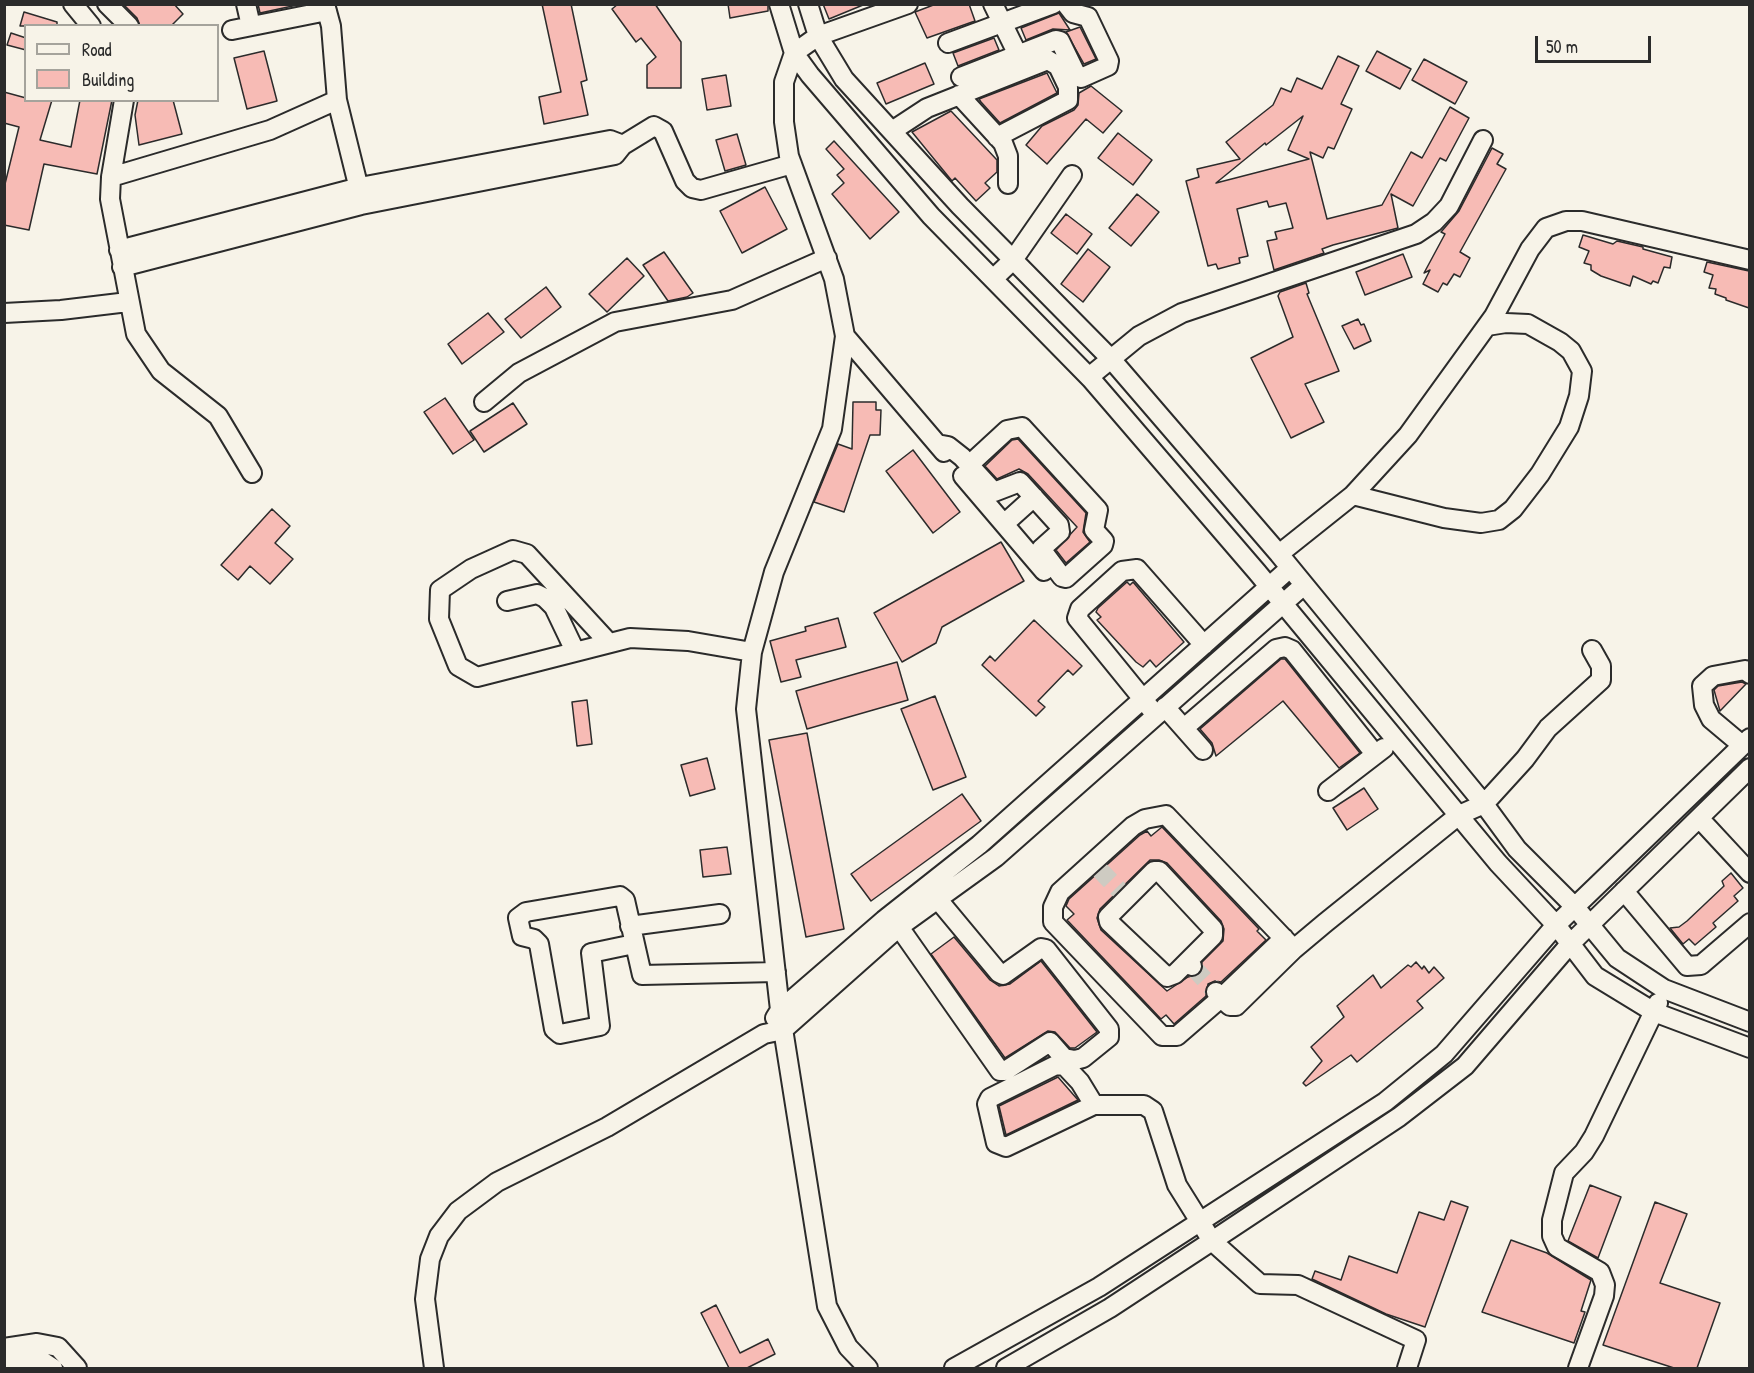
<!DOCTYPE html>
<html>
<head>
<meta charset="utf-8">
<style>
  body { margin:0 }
  #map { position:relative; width:1754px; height:1373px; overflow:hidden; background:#f7f3e8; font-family:"Patrick Hand",sans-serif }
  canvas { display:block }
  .frame { position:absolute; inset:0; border:6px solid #2b2b2b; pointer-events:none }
  .legend { position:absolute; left:24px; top:24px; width:195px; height:78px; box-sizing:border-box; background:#f7f3e8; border:2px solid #a5a39c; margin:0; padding:8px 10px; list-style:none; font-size:18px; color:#2b2b2b }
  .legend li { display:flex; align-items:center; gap:12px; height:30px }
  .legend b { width:30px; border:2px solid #a5a39c }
  .scale { position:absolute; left:1535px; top:36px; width:116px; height:27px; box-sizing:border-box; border:3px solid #2b2b2b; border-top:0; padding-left:8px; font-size:18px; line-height:21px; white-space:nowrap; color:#2b2b2b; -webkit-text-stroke:4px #f7f3e8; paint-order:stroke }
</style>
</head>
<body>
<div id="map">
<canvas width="1754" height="1373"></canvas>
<div class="frame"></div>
<ul class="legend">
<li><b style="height:8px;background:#f7f3e8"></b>Road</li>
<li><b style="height:16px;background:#f7bbb5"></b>Building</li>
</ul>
<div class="scale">50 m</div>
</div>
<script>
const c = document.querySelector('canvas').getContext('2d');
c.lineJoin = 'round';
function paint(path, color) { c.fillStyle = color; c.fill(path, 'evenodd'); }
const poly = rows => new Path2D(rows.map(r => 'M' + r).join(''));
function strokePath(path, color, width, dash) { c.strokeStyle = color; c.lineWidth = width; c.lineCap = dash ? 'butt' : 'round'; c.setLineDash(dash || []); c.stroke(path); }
const building = poly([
  [123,4,174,4,183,14,171,26,140,26,137,18,123,4],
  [258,4,302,4,260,13,258,4],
  [542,4,571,4,587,80,581,82,588,115,544,124,539,97,561,92,542,4],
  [618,4,655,4,681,42,681,88,647,88,647,65,656,57,641,38,636,42,612,9,618,4],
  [728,4,768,4,768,11,730,18,728,4],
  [823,4,863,4,863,5,829,19,823,4],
  [936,4,969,4,975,21,927,38,915,12,936,4],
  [24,12,57,22,57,26,20,26,24,12],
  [1059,13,1070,30,1053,29,1026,40,1021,28,1059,13],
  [1080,27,1096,59,1084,64,1066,32,1080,27],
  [11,33,26,38,26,50,7,45,11,33],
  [994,38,999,50,958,66,953,53,994,38],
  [264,51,277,101,247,109,234,58,264,51],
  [1377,51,1411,69,1400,89,1366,71,1377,51],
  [1338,56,1359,66,1341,104,1352,109,1334,149,1328,147,1323,158,1310,152,1327,219,1382,205,1411,152,1422,158,1450,107,1469,118,1446,161,1440,158,1413,206,1391,194,1398,228,1333,245,1322,249,1324,253,1274,270,1267,241,1277,239,1275,232,1293,228,1286,203,1269,207,1267,201,1237,209,1248,256,1239,258,1240,263,1218,269,1216,264,1208,266,1186,181,1199,177,1197,169,1240,159,1226,142,1273,105,1281,88,1291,92,1297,78,1322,89,1338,56],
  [1303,116,1288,150,1309,159,1216,183,1265,143,1266,145,1303,116],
  [1424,59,1467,82,1455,104,1412,80,1424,59],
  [925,63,934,84,886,104,877,83,925,63],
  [1047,73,1057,93,1000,123,981,102,979,99,1047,73],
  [726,75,731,106,707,110,702,79,726,75],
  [1091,86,1122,111,1103,133,1086,119,1047,164,1026,145,1042,126,1074,110,1078,105,1079,93,1091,86],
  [4,92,26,98,26,100,52,100,40,140,71,147,80,100,112,100,97,174,44,164,29,230,4,225,4,188,19,127,4,123,4,92],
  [138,100,173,100,182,134,139,145,135,115,138,100],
  [951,111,997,160,997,172,985,183,990,188,976,201,955,178,952,181,912,132,951,111],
  [1118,133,1152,160,1133,185,1098,158,1118,133],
  [737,134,746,165,725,171,716,140,737,134],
  [834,141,899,212,870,239,832,194,844,183,837,175,844,169,826,149,834,141],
  [1492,148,1503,154,1497,164,1506,169,1460,252,1470,258,1460,277,1454,274,1447,285,1443,283,1438,292,1423,284,1430,270,1424,273,1445,234,1441,232,1459,211,1492,148],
  [765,187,787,229,742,253,720,211,765,187],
  [1137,194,1159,212,1131,246,1109,228,1137,194],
  [1066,214,1092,234,1077,254,1051,233,1066,214],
  [1583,235,1613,244,1617,241,1643,247,1643,249,1672,257,1670,268,1664,267,1658,283,1653,281,1651,284,1633,276,1630,286,1601,276,1591,270,1591,265,1584,263,1589,251,1579,247,1583,235],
  [1088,249,1110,267,1083,302,1061,284,1088,249],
  [664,252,693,293,687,297,668,301,643,265,664,252],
  [1403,254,1412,277,1365,295,1356,272,1403,254],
  [627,258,644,276,607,312,589,294,627,258],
  [1707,262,1749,271,1749,308,1726,300,1726,298,1715,294,1716,289,1709,288,1713,275,1704,272,1707,262],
  [1306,283,1309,293,1307,294,1339,371,1305,384,1324,422,1291,438,1251,358,1293,337,1278,296,1280,292,1306,283],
  [546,287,561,307,521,338,505,319,546,287],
  [488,313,504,332,462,364,448,344,488,313],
  [1358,319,1361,325,1364,324,1371,341,1354,349,1342,326,1358,319],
  [445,398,474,440,453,454,424,412,445,398],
  [853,402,876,402,876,410,881,410,880,435,870,435,844,512,814,502,838,444,852,449,853,402],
  [513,403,527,424,484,452,470,431,513,403],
  [1018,439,1086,513,1083,532,1090,542,1066,563,1056,550,1077,527,1028,474,1019,469,997,479,985,466,1012,440,1018,439],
  [913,450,960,512,933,533,886,471,913,450],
  [272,509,290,526,275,543,293,559,270,584,250,566,238,580,221,565,272,509],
  [1001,542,1024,581,942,627,936,643,902,662,874,613,1001,542],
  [1127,582,1130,585,1133,582,1184,642,1156,667,1150,660,1143,667,1136,662,1097,620,1101,617,1096,612,1098,608,1127,582],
  [838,618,846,647,796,660,801,677,781,682,770,641,806,631,805,627,838,618],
  [1034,620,1082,666,1073,675,1068,670,1038,701,1045,707,1036,716,982,665,990,656,995,661,1034,620],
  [1281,659,1285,659,1360,753,1339,768,1283,701,1216,756,1212,743,1200,729,1281,659],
  [897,662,908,700,807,729,796,691,897,662],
  [1742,682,1746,684,1720,711,1714,690,1718,686,1742,682],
  [935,696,966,777,933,790,901,709,935,696],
  [587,700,592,744,577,746,572,702,587,700],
  [807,733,844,929,806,937,769,740,807,733],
  [707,758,715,789,690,796,681,765,707,758],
  [1364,788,1378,809,1347,830,1333,808,1364,788],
  [962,794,981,821,871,901,851,874,962,794],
  [1162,827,1259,929,1257,931,1266,940,1221,982,1215,981,1208,984,1206,996,1174,1024,1166,1015,1161,1019,1067,920,1074,914,1066,906,1069,899,1140,835,1147,831,1151,836,1162,827],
  [1150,860,1159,860,1167,863,1221,921,1224,929,1223,941,1202,962,1199,974,1188,977,1167,991,1101,930,1097,918,1100,909,1150,860],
  [727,847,731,874,703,877,700,850,727,847],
  [1731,873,1743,888,1734,896,1738,901,1713,923,1716,927,1695,945,1689,939,1683,944,1670,928,1679,927,1687,921,1724,886,1722,881,1731,873],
  [954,937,990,980,999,986,1010,984,1041,961,1097,1032,1075,1048,1070,1048,1055,1032,1048,1031,1005,1058,931,954,954,937],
  [1416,962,1422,969,1424,966,1429,973,1434,967,1444,978,1417,1001,1423,1008,1357,1062,1351,1055,1306,1086,1303,1083,1322,1061,1311,1047,1344,1017,1337,1006,1373,975,1381,988,1408,965,1411,967,1416,962],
  [1058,1077,1078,1100,1006,1135,999,1106,1058,1077],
  [1590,1185,1621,1197,1598,1258,1568,1241,1590,1185],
  [1451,1201,1468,1207,1425,1327,1386,1314,1312,1279,1315,1271,1341,1280,1349,1256,1397,1273,1419,1212,1444,1220,1451,1201],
  [1655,1202,1687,1214,1660,1283,1720,1303,1697,1368,1674,1368,1603,1345,1655,1202],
  [1511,1240,1547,1253,1591,1280,1581,1311,1585,1312,1574,1343,1482,1312,1511,1240],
  [716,1305,740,1353,768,1339,775,1354,747,1368,729,1368,701,1313,716,1305]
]);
paint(building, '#f7bbb5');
strokePath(building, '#2b2b2b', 1.5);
strokePath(poly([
  [1098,868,1124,895],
  [1192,966,1216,992]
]), '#cecbc2', 18, [18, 9]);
const minor = poly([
  [73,4,91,26],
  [107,4,129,26],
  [246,4,251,26],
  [779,4,794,53,810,75,931,216,1091,379,1257,572,1498,863,1556,925,1595,976,1654,1012,1750,1048],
  [808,4,818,36,844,79,960,206,1111,359,1279,554,1484,804,1517,849,1575,907,1617,958,1664,989,1750,1022],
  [993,4,1018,55],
  [232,30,327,11],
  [948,43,1053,4],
  [961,77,1056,40,1060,41,1077,76,1081,78,1108,66,1109,61,1088,17,1073,13,1066,4],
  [959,95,1003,143,1008,156,1008,184],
  [337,100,361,197],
  [892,131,927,108,1048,60,1058,66,1068,87,1068,100,997,137],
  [111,177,124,100],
  [119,250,360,187,610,140,623,145],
  [122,267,361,205,615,155,623,145,654,126,663,131,685,181,692,188,701,190,792,164],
  [993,279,1013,260,1072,175],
  [4,313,61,310,128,302],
  [845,336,944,452],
  [1089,377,1139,336,1182,313,1416,234,1434,222,1449,206,1483,140],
  [484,402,519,373,615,322,732,300,827,258],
  [937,444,948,446,962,457,994,492,1020,482,1059,525,1060,532,1041,549,1062,577,1066,578,1103,545,1104,541,1094,530,1098,510,1022,427,1007,430,969,465],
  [252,473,218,416,161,371,136,334,110,199,111,177,270,130,337,100,331,26,325,4],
  [963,476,1044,571],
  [1353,495,1444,518,1481,523,1499,520,1513,509,1540,474,1569,427,1579,396,1582,371,1571,351,1560,342,1528,324,1506,323,1487,326],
  [1004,524,1034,497],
  [1279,554,1353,495,1408,435,1494,316,1530,249,1546,228,1566,221,1582,221,1750,260],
  [507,601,537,594,545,598,554,607,575,651],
  [609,643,527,554,513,550,471,569,440,590,439,619,458,666,477,677,630,638,688,641,752,652],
  [1165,707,1203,750],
  [1151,709,1077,618,1080,609,1122,571,1137,569,1204,645],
  [1184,728,1276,649,1285,647,1292,650,1375,754],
  [1742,745,1711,719,1704,705,1702,686,1713,676,1745,670,1750,674],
  [1328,791,1384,748],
  [1699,818,1750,873],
  [1624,891,1687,966,1701,965,1750,923],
  [630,926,720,914],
  [899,927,1000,1071,1005,1071,1050,1042,1064,1058,1075,1060,1083,1058,1109,1037,1109,1029,1046,949,1041,948,1003,975,999,973,930,890],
  [634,944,591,953,600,1026,560,1034,554,1029,539,944,534,939,522,936,518,918,526,912,620,896,625,900,642,975,776,972],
  [1294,949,1166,815,1145,819,1133,826,1060,892,1053,907,1053,922,1162,1036,1177,1036,1221,998,1230,1006,1236,1006,1294,949,1325,923,1459,815,1484,804,1525,759,1548,728,1601,680,1601,666,1592,650],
  [1188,961,1213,936,1213,929,1159,871,1154,871,1108,917,1109,922,1167,977,1175,974,1188,961,1192,966],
  [1216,992,1221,998,1284,938],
  [775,1018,780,1010,884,920,979,845,1290,568],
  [1094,1105,1080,1082,1065,1066,1056,1065,990,1098,987,1104,996,1143,1006,1147,1094,1105,1144,1105,1153,1111,1177,1185,1212,1241,1260,1284,1298,1285,1416,1340,1407,1368],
  [4,1348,37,1343,58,1347,77,1368],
  [4,1363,39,1359,53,1368],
  [434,1368,425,1299,430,1259,439,1236,458,1211,497,1182,607,1127,764,1034,783,1030,899,927,996,857,1304,585],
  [868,1368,848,1347,827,1306,780,1010,746,709,752,652,774,572,832,429,845,336,834,279,789,156,784,122,784,82,794,53,818,36,908,4],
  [954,1368,1099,1287,1385,1102,1444,1054,1556,925,1750,738],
  [1006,1368,1110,1308,1212,1241,1399,1117,1465,1066,1570,944,1750,768],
  [1578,1368,1604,1296,1605,1285,1600,1272,1557,1247,1552,1236,1552,1220,1564,1173,1584,1152,1594,1136,1658,1003]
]);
strokePath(minor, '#2b2b2b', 22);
strokePath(minor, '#f7f3e8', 18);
</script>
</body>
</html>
